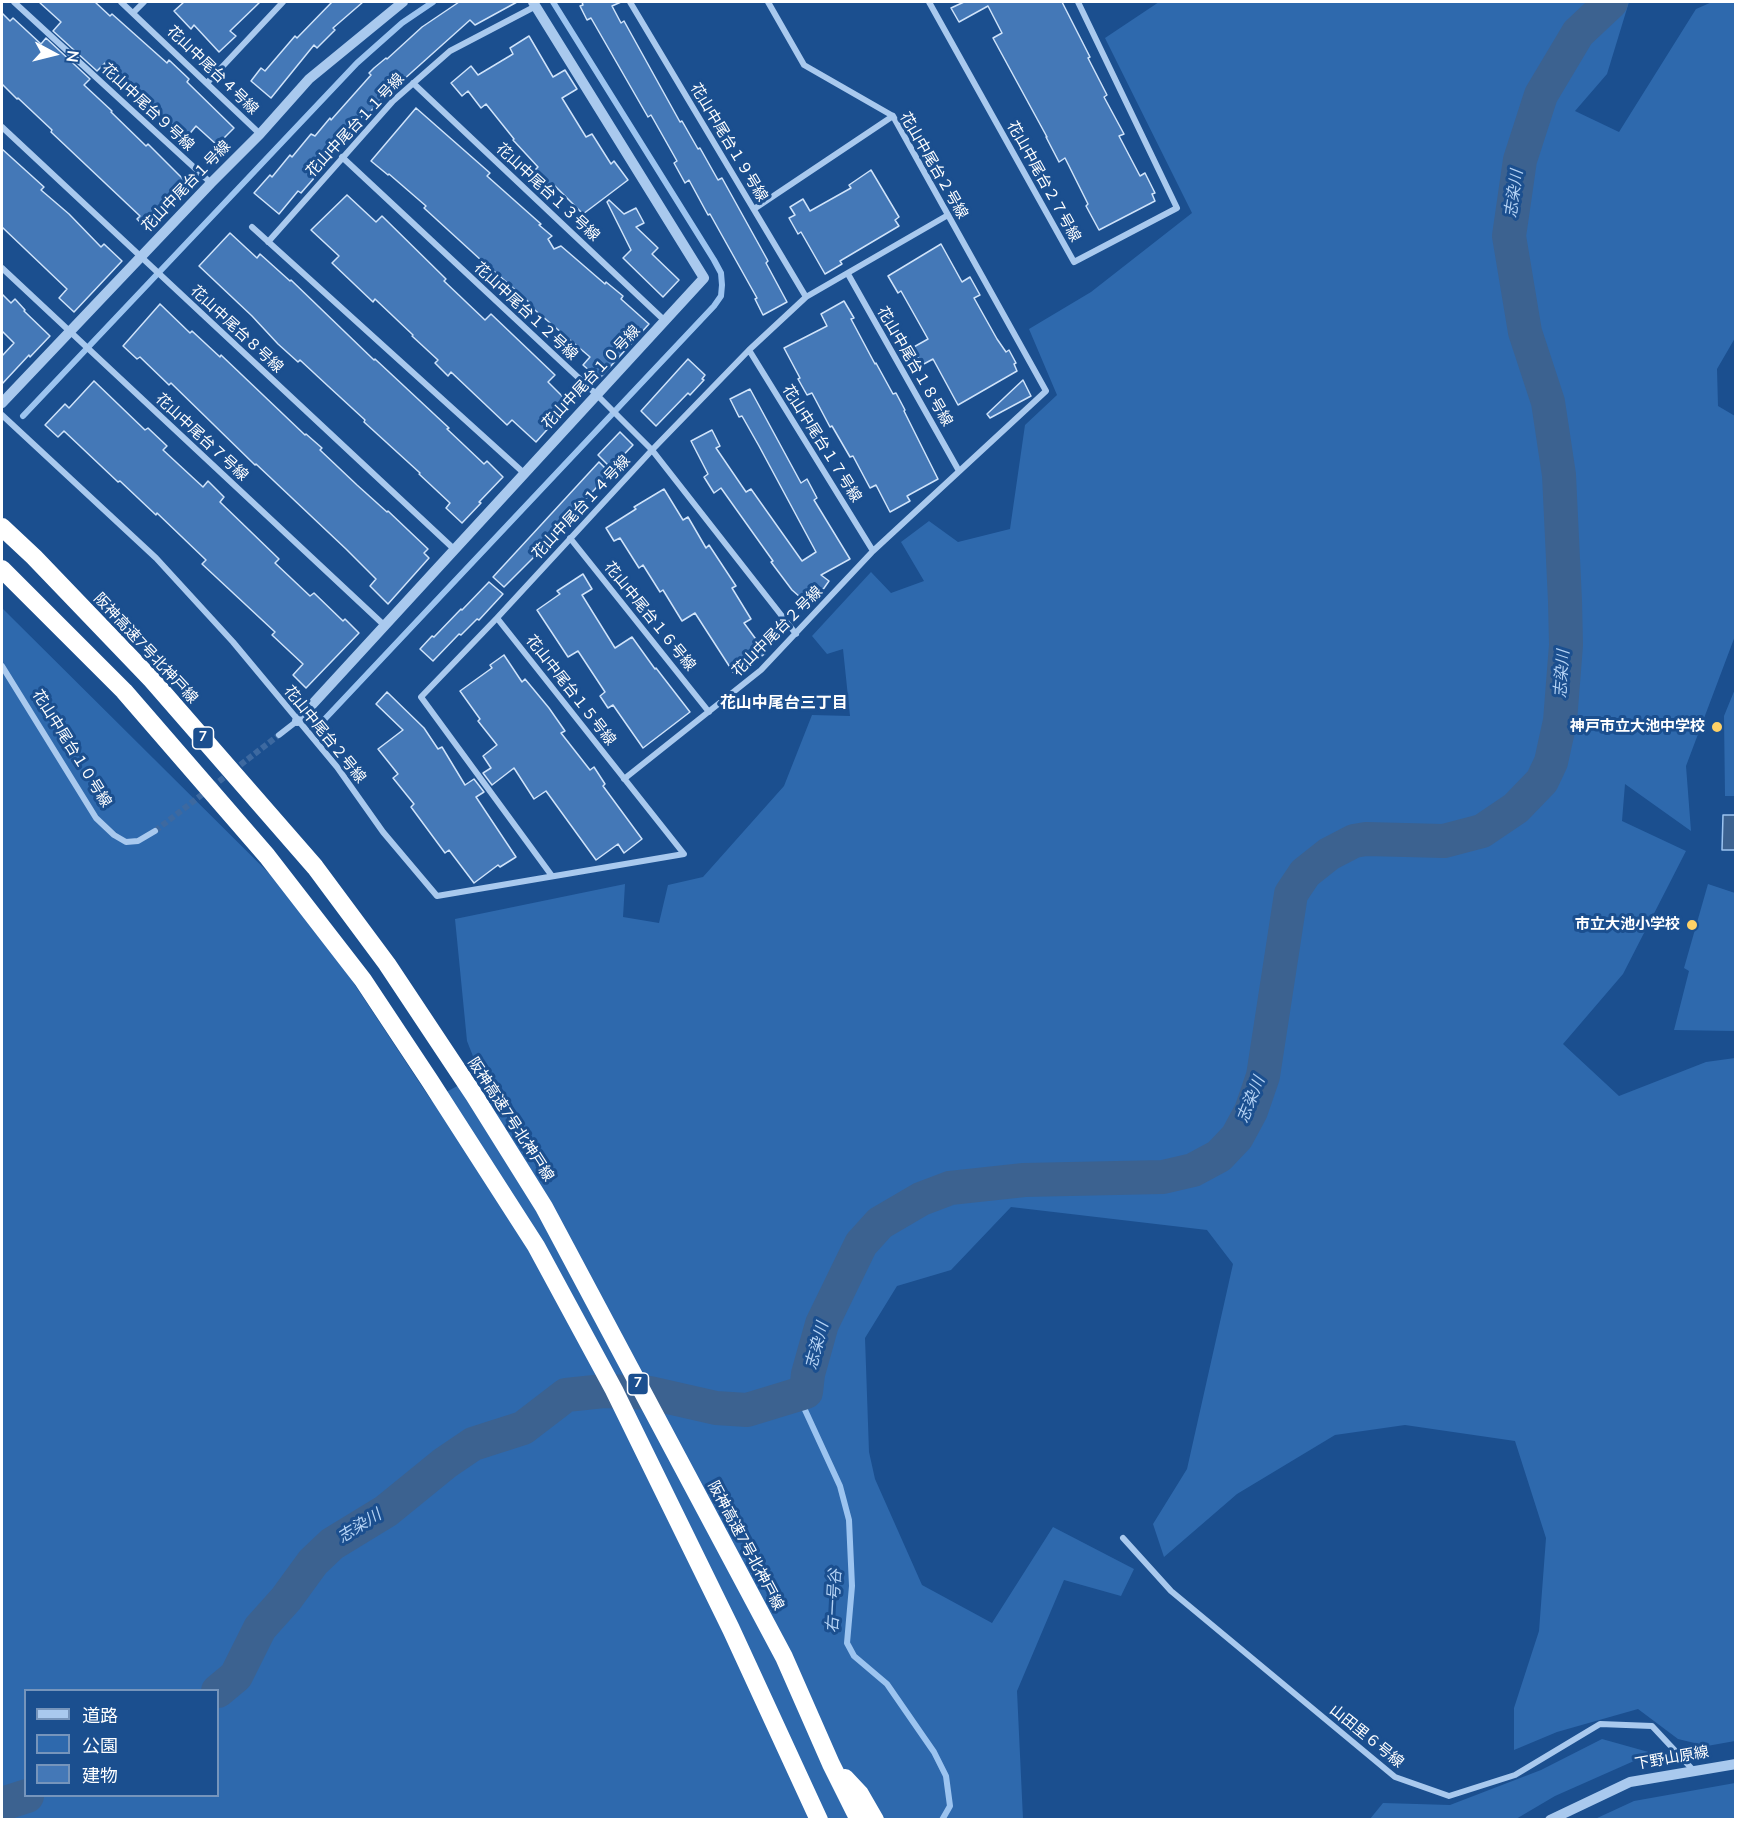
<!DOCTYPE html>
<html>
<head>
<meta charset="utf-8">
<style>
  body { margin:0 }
  #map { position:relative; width:1737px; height:1821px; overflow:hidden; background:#1b4f8f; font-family:"Nunito Sans","Noto Sans JP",sans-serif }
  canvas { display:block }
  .frame { position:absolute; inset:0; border:3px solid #fff; pointer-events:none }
  .legend { position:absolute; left:24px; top:1689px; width:195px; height:108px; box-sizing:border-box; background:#1b4f8f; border:2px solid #7695bc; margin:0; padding:8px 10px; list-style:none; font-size:18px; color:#fff }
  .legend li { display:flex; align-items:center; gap:12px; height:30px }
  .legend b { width:30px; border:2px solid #7695bc }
  .north { position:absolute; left:24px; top:24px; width:60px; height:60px; -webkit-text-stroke:4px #1b4f8f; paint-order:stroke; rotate:97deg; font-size:16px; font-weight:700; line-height:24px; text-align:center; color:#fff }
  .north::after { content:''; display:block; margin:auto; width:21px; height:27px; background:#fff; clip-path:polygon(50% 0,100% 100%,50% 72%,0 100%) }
</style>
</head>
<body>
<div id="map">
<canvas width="1737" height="1821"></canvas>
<div class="frame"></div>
<ul class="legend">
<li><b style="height:8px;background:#a9c9ee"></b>道路</li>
<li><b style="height:16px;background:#2e69ad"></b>公園</li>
<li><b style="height:16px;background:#4478b7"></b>建物</li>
</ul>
<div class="north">N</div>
</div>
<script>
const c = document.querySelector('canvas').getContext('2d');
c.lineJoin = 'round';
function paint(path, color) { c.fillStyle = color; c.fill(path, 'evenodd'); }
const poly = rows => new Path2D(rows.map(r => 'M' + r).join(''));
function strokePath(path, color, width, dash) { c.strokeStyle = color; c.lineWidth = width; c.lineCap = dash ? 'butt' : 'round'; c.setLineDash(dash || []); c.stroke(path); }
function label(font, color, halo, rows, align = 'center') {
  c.font = font + ' "Nunito Sans","Noto Sans JP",sans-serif'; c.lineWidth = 6; c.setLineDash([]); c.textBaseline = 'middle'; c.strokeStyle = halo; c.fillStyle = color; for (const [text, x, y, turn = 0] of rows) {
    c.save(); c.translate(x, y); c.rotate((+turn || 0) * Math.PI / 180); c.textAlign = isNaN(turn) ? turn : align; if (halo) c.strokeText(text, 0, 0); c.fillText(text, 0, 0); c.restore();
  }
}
paint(poly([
  [1159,2,1629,2,1607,74,1575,111,1619,132,1696,9,1712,2,1735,2,1735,338,1717,369,1718,406,1735,416,1735,636,1686,766,1691,831,1625,784,1622,821,1686,851,1623,974,1563,1044,1619,1096,1706,1062,1735,1058,1735,1741,1707,1746,1678,1739,1638,1709,1557,1732,1514,1750,1514,1708,1539,1631,1546,1538,1515,1441,1405,1425,1335,1435,1237,1494,1164,1557,1153,1524,1187,1469,1233,1264,1207,1230,1011,1207,951,1270,897,1286,865,1338,869,1452,875,1479,922,1585,992,1623,1053,1527,1134,1569,1121,1596,1064,1580,1017,1691,1023,1819,2,1819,2,608,304,908,431,1100,480,1074,467,1041,455,919,625,884,623,917,659,923,668,885,703,877,784,786,812,715,850,716,843,649,827,654,812,636,871,572,891,593,924,581,901,542,929,521,958,542,1010,529,1025,425,1057,395,1029,329,1091,292,1192,213,1105,38],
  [26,1690,218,1690,218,1796,26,1796],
  [1735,689,1735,796,1725,796,1724,716],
  [1708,884,1735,893,1735,1031,1674,1030,1689,971,1684,968],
  [1602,1739,1652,1753,1555,1796,1516,1819,1370,1819,1383,1803,1450,1805,1541,1770],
  [1735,1783,1735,1819,1595,1819,1634,1801]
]), '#2e69ad');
const water = poly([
  [1723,815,1735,815,1735,850,1722,850,1723,815]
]);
paint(water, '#3c6290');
strokePath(water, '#9cc4f0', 1.5);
strokePath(poly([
  [23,416,357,63,402,23,433,2],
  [322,722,714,306,721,296,722,285,721,273,714,260,553,2],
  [806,1392,805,1410,840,1486,849,1520,852,1586,847,1643,854,1656,887,1684,934,1752,946,1776,950,1806,942,1820]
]), '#9cc4f0', 6);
strokePath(poly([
  [218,1691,236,1676,260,1628,286,1599,313,1562,332,1544,386,1511,445,1463,473,1444,523,1428,566,1395,604,1391,650,1393,716,1408,747,1410,806,1392,808,1374,822,1324,861,1244,880,1223,921,1199,950,1188,1024,1180,1163,1177,1193,1170,1219,1156,1237,1137,1251,1111,1263,1076,1291,894,1305,873,1329,854,1354,841,1366,839,1444,841,1482,831,1516,808,1542,781,1551,762,1560,721,1566,645,1565,601,1559,475,1548,402,1525,332,1509,236,1520,160,1541,95,1578,33,1611,2],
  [2,1804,27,1796]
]), '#3c6290', 34);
const building = poly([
  [39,2,95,2,110,16,112,14,167,63,169,60,189,79,187,82,234,128,217,145,196,126,187,137,157,112,105,63,97,71,53,31,61,22,39,2],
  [184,2,260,2,230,31,236,36,219,52,194,25,191,29,174,11,184,2],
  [332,2,363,2,333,28,335,30,317,48,314,45,271,98,251,81,261,68,265,71,295,36,297,38,332,2],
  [459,2,517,2,475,25,470,20,393,89,391,87,366,117,363,115,338,145,335,143,310,172,315,177,301,193,298,191,279,214,254,193,270,175,272,177,290,155,292,157,311,134,315,136,330,118,331,120,371,75,369,73,374,68,386,58,387,59,422,27,459,2],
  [582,2,621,2,612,6,621,23,624,21,680,122,682,121,698,149,700,148,718,180,722,178,768,261,766,263,787,302,763,315,755,299,757,298,710,214,708,215,689,180,685,183,674,163,677,161,651,115,648,117,591,18,587,20,580,6,583,5,582,2],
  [964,2,1062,2,1090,57,1088,58,1107,95,1104,97,1124,134,1119,136,1140,176,1145,173,1155,193,1152,194,1155,201,1099,230,1086,206,1088,204,1065,158,1059,162,1046,137,1047,137,993,38,1002,33,988,6,959,22,951,8,964,2],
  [2,13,10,21,13,18,41,44,46,38,90,79,84,85,112,111,111,112,146,146,148,144,189,185,166,210,167,211,149,231,137,219,140,216,51,132,52,130,18,98,17,99,2,84,2,13],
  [529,36,553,77,565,70,577,89,562,98,586,137,592,134,611,164,614,161,628,180,583,214,554,185,551,188,535,170,538,167,513,140,514,139,486,104,481,108,468,91,462,96,451,83,471,66,478,75,513,54,510,48,529,36],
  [416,108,490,173,487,176,541,224,539,225,552,236,548,239,554,249,561,246,605,284,606,282,623,296,621,299,649,324,599,379,583,365,590,357,529,305,531,304,495,272,492,275,480,263,482,261,424,208,426,206,389,174,388,175,371,161,416,108],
  [2,149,44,187,41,190,69,214,101,247,104,244,122,261,74,312,59,298,67,289,2,227,2,149],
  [871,170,899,217,895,220,899,226,840,261,842,264,825,274,801,232,798,234,789,218,795,215,790,207,803,199,810,211,851,188,849,185,871,170],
  [347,195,376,222,382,216,446,279,444,281,485,320,491,314,555,375,548,382,570,404,536,442,512,420,507,425,451,372,448,376,435,363,438,360,412,336,413,335,375,299,373,302,332,263,339,256,311,230,347,195],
  [609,200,624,214,636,208,644,223,636,227,658,248,652,254,679,280,663,297,623,258,631,250,607,202,609,200],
  [230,233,257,258,260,254,290,281,291,280,374,360,375,359,449,428,447,429,484,464,487,461,503,477,479,502,481,503,462,523,446,508,450,503,419,474,420,473,364,422,365,420,328,386,300,360,298,362,278,344,252,316,199,266,230,233],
  [941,244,962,282,970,277,980,295,974,298,997,339,1006,352,1009,350,1016,363,1014,364,1017,371,958,405,933,359,922,365,912,348,928,339,901,291,898,293,888,276,941,244],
  [2,294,11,303,15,299,25,310,24,311,50,336,30,357,29,355,2,384,2,356,14,343,2,331,2,294],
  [844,301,854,318,851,319,875,364,876,363,893,394,896,393,905,410,904,411,938,479,907,496,910,501,890,512,876,485,870,488,853,456,850,457,832,426,830,427,812,393,807,395,798,379,800,378,784,348,827,326,821,314,844,301],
  [160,304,190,333,192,331,220,357,221,355,305,435,306,434,322,448,320,450,357,485,387,512,388,511,428,549,424,553,429,558,388,604,370,586,376,579,346,549,256,464,255,465,171,383,169,385,140,357,137,359,123,346,160,304],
  [688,359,705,375,702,379,704,380,690,395,688,393,656,426,641,411,688,359],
  [1023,380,1031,396,990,418,987,414,1023,380],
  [94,381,145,430,148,428,167,446,163,450,203,487,208,481,224,497,220,502,279,559,275,563,310,596,314,593,343,621,345,619,359,633,306,688,293,675,303,664,272,635,275,632,202,564,206,560,157,513,156,515,120,481,118,482,64,431,58,437,45,425,65,404,69,408,94,381],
  [750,389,801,483,807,479,817,498,814,500,850,559,821,575,829,581,817,598,815,596,808,604,792,590,771,562,773,561,721,488,714,493,704,477,708,474,691,441,712,430,720,446,716,448,746,492,751,489,802,561,816,552,759,446,742,416,739,417,730,399,750,389],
  [620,432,633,445,611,468,598,455,620,432],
  [599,462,610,473,582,503,584,504,557,532,558,533,504,587,493,577,599,462],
  [664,489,683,520,688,517,706,548,709,545,736,586,732,588,751,619,744,623,766,653,735,675,695,613,682,621,663,590,660,592,643,565,639,568,620,538,614,541,606,528,636,509,634,507,664,489],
  [583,574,592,589,582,595,615,648,632,637,655,669,656,668,690,712,643,748,613,705,608,708,600,696,605,692,578,651,568,657,537,610,560,594,557,591,583,574],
  [489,582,503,594,479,620,477,619,461,635,459,634,433,661,420,649,432,636,434,637,461,609,462,610,489,582],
  [504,655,522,682,525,679,549,708,565,731,561,733,590,770,594,767,605,784,603,786,642,839,624,853,618,844,596,860,546,791,534,799,514,768,492,785,483,773,491,768,483,756,497,745,478,721,480,719,460,691,492,668,490,665,504,655],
  [387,692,424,728,438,749,442,747,465,785,474,779,484,792,476,797,516,857,500,867,498,865,474,883,449,850,445,853,411,807,414,804,393,778,398,774,378,749,403,730,376,704,387,692]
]);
paint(building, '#4478b7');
strokePath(building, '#cfe3fa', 1.5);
strokePath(poly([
  [155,831,279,735]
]), '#3d69a0', 6, [6, 3]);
strokePath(poly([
  [14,2,211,183],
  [121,2,260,134],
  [630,2,806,297],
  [929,2,1074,262,1177,208,1078,2],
  [133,13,144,2],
  [207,83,283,2],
  [413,83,665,321],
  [2,127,455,550],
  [342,157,597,395,652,450,796,634],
  [754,209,893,116],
  [252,227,525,474],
  [268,242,393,101,450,51,536,6],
  [2,268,385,626],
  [848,274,959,471],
  [749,350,873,551],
  [2,415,156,558,233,642,337,767,383,832,437,896,684,854,497,618],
  [570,538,709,712],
  [2,666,96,818,114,835,126,842,138,841,155,831],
  [279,735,297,721],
  [624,779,761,670,873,551,1046,391,893,116,804,65,768,2],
  [552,876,421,697,497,618,652,450,749,350,806,297,948,215],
  [1123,1538,1171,1591,1395,1777,1449,1796,1515,1775,1600,1724,1652,1726,1694,1771]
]), '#a9c9ee', 6);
strokePath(poly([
  [2,403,211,183,260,134,309,79,403,2],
  [297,721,704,278,533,2],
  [1550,1820,1630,1782,1736,1764]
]), '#a9c9ee', 10);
strokePath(poly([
  [2,527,34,557,152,680,315,867,387,964,474,1095,544,1207,784,1657,831,1764,859,1820],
  [2,569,124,691,267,856,363,980,430,1081,536,1246,614,1390,731,1629,819,1820],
  [845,1778,860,1794,875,1820]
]), '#fff', 18);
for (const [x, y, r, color] of [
  [1717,727,6,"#ffd166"],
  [1692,925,6,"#ffd166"]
]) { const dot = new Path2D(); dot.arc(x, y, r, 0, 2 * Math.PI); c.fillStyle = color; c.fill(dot); strokePath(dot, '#1b4f8f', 2); }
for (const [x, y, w] of [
  [203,738,21],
  [638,1384,21]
]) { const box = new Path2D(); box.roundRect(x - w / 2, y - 11, w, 22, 4.5); c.fillStyle = '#1b4f8f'; c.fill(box); strokePath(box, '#fff', 1.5); }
label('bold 14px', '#fff', null, [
  ["7",203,738],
  ["7",638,1384]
]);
label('15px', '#fff', '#1b4f8f', [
  ["花山中尾台４号線",212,71,44],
  ["花山中尾台９号線",147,108,43],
  ["花山中尾台１１号線",356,126,-47],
  ["花山中尾台１９号線",728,143,59],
  ["花山中尾台２号線",933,166,60],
  ["花山中尾台２７号線",1043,182,61],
  ["花山中尾台１号線",187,187,-46],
  ["花山中尾台１３号線",547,193,43],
  ["花山中尾台１２号線",525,312,43],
  ["花山中尾台８号線",236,330,43],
  ["花山中尾台１８号線",914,367,60],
  ["花山中尾台１０号線",592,378,-47],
  ["花山中尾台７号線",201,438,43],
  ["花山中尾台１７号線",821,444,58],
  ["花山中尾台１４号線",582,508,-47],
  ["花山中尾台１６号線",649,617,51],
  ["花山中尾台２号線",778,632,-45],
  ["阪神高速7号北神戸線",145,649,47],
  ["花山中尾台１５号線",570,691,52],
  ["花山中尾台２号線",324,735,51],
  ["花山中尾台１０号線",71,749,58],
  ["阪神高速7号北神戸線",510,1120,57],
  ["阪神高速7号北神戸線",745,1546,62],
  ["山田里６号線",1366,1737,39],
  ["下野山原線",1672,1759,-10]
]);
label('bold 15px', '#fff', '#1b4f8f', [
  ["神戸市立大池中学校",1705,727],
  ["市立大池小学校",1680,925]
], 'right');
label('italic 16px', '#b5d3f5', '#1b4f8f', [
  ["志染川",1515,194,-82],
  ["志染川",1563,674,-86],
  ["志染川",1252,1100,-68],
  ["志染川",818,1346,-75],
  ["志染川",360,1527,-32],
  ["右一号谷",835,1601,-87]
]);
label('bold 16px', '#fff', '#1b4f8f', [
  ["花山中尾台三丁目",784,704]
]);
</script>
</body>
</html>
